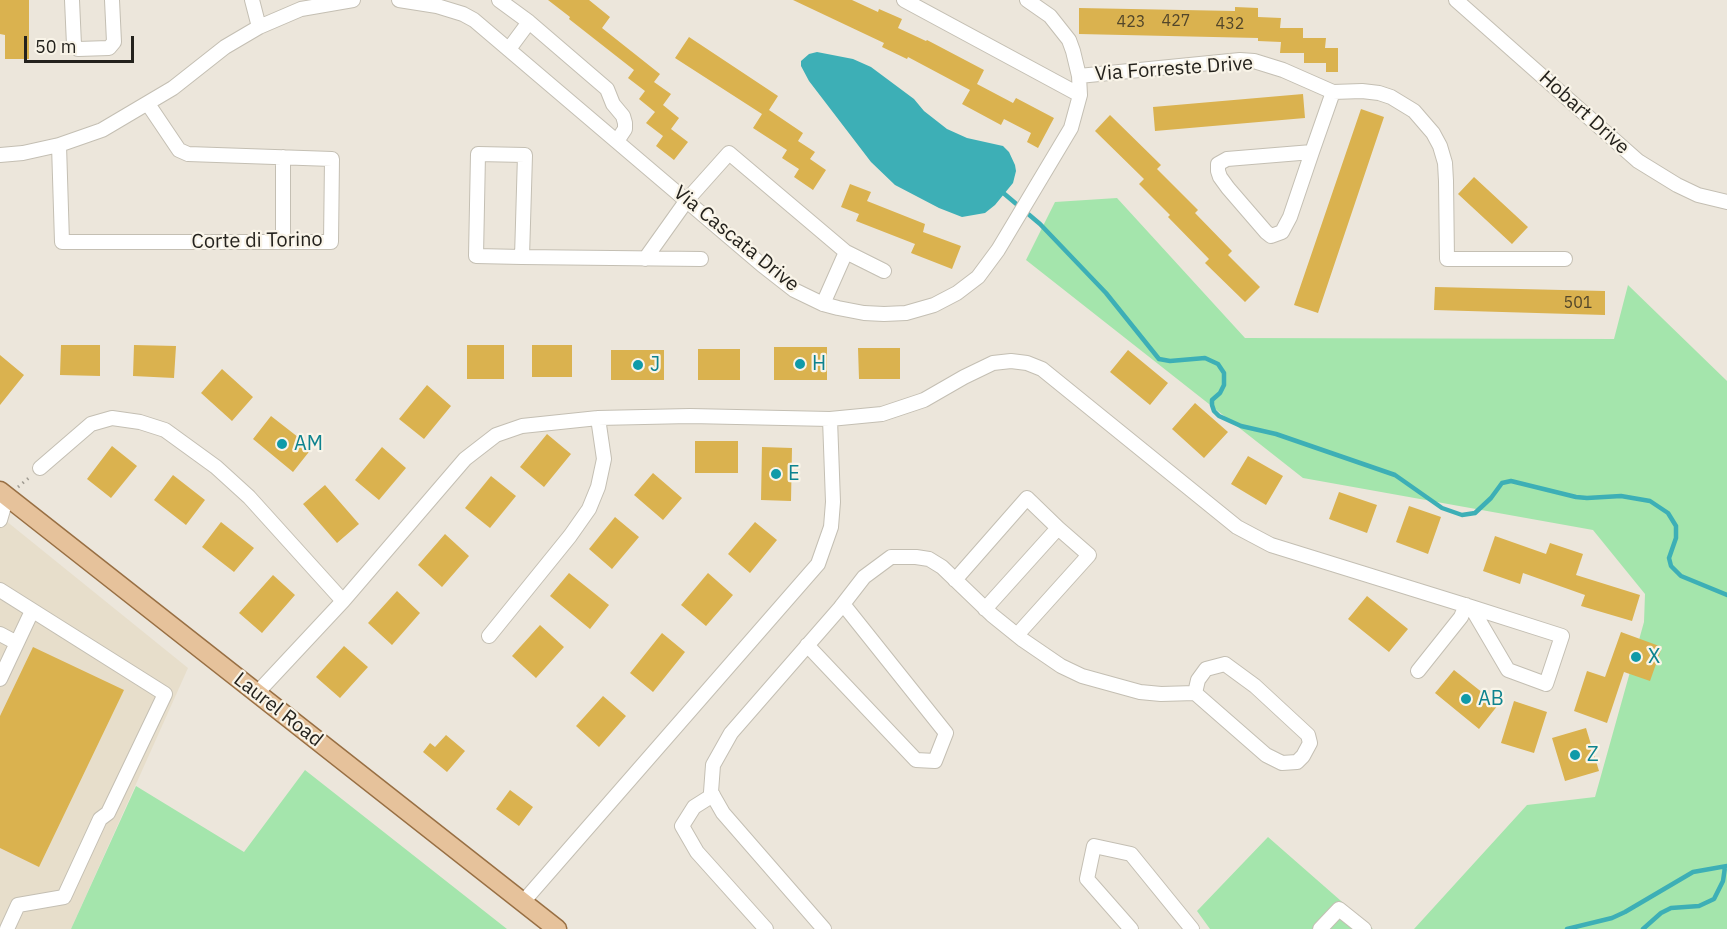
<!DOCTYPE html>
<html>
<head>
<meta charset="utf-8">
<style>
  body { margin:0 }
  #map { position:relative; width:1727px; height:929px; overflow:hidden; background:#ece6db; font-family:"IBM Plex Sans",sans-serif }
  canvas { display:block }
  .scale { position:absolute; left:24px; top:36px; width:110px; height:27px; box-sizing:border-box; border:3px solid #24221d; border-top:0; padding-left:8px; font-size:18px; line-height:21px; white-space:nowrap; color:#24221d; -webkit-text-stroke:4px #f9f4e8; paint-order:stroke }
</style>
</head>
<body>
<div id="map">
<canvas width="1727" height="929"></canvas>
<div class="scale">50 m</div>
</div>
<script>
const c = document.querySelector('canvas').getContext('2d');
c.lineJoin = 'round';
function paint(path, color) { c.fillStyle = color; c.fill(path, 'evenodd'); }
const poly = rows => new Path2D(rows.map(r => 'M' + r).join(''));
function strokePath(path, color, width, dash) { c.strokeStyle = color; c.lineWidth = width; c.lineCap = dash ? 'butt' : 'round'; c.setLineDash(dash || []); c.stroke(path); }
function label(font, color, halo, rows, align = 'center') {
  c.font = font + ' "IBM Plex Sans",sans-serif'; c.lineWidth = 4.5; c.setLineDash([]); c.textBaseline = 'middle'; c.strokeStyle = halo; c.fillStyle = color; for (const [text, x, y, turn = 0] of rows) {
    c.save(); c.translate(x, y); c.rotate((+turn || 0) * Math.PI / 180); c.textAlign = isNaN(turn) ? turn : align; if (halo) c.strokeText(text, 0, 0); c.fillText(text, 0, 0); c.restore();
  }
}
paint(poly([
  [0,516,188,668,71,929,0,929]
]), '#e7decb');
paint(poly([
  [1117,198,1245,338,1614,339,1628,285,1727,381,1727,929,1414,929,1527,805,1595,797,1644,622,1645,594,1593,530,1303,478,1026,260,1055,202],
  [305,770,507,929,71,929,136,786,244,852],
  [1268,837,1373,929,1210,929,1197,911]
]), '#a4e5ac');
paint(poly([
  [817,52,853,59,871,67,914,99,924,111,947,129,967,138,1003,146,1009,152,1015,165,1016,171,1013,183,995,205,985,213,962,217,939,208,895,185,871,162,809,81,801,66,801,61,809,54]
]), '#3dafb6');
strokePath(poly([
  [1001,191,1040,224,1106,293,1159,359,1170,361,1205,358,1218,364,1224,373,1224,385,1220,393,1212,400,1212,405,1214,411,1219,416,1241,426,1276,434,1395,475,1442,508,1462,515,1475,513,1491,498,1502,483,1511,481,1576,497,1587,498,1621,496,1650,501,1668,513,1676,526,1676,538,1669,558,1671,566,1681,576,1727,595],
  [1567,929,1612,918,1625,912,1693,872,1727,866],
  [1643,929,1661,913,1671,908,1699,906,1714,899,1723,881,1725,867]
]), '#3dafb6', 4.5);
paint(poly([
  [0,0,29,0,29,59,5,59,5,35,0,34],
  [548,0,589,0,610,17,602,28,660,74,654,82,671,94,663,105,679,118,671,129,688,142,674,160,656,146,663,136,646,123,655,112,639,99,645,91,628,78,634,70,569,19,570,17],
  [793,0,852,0,878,12,879,9,902,19,898,28,926,41,927,40,984,70,977,84,1013,103,1016,98,1054,118,1038,148,1027,142,1031,133,1004,119,1001,125,962,104,970,90,908,57,907,59,882,47,884,43],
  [1235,7,1258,8,1258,17,1281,18,1280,28,1303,28,1303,38,1326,38,1325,48,1338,48,1338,72,1326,72,1326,63,1304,63,1304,53,1280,53,1281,42,1258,41,1258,38,1079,34,1079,8,1235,11],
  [689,37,778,96,769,110,803,133,798,141,815,152,810,159,826,170,813,190,794,177,799,169,782,158,787,150,753,128,762,114,675,58],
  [1303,94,1305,118,1155,131,1153,107],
  [1361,109,1384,117,1318,313,1294,305],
  [1110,115,1161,165,1157,169,1198,210,1195,213,1232,251,1228,255,1260,287,1245,302,1205,263,1209,259,1168,217,1170,215,1139,184,1144,179,1095,131],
  [1474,177,1528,227,1512,244,1458,194],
  [850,184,871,192,867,201,925,224,923,232,961,246,952,269,911,253,915,244,856,221,859,214,841,207],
  [1435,287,1605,291,1605,315,1434,310],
  [61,345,100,345,100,376,60,375],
  [134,345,176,346,174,378,133,376],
  [467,345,504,345,504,379,467,379],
  [532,345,572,345,572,377,532,377],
  [774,347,827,347,827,380,774,380],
  [858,348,900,348,900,379,859,379],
  [698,349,740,349,740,380,698,380],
  [611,350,664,350,664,380,611,380],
  [1128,350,1168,383,1150,405,1110,372],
  [0,355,24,375,0,405],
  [222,369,253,397,232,421,201,393],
  [427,385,451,406,424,439,399,419],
  [1195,403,1228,432,1204,458,1172,429],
  [271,416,312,448,293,472,253,439],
  [547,434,571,454,544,487,520,467],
  [695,441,738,441,738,473,695,473],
  [112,446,137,466,111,498,87,479],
  [382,447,406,468,379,500,355,480],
  [762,447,792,448,791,501,761,500],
  [1248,456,1283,476,1266,505,1231,484],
  [653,473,682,498,663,520,634,495],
  [173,475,205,500,186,525,154,500],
  [491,476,516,496,490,528,465,508],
  [325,485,359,524,337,543,303,504],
  [1339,492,1377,505,1367,533,1329,519],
  [1409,506,1441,517,1428,554,1396,542],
  [615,517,639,537,612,569,589,549],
  [221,522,254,548,234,572,202,547],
  [755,522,777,540,750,573,728,554],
  [445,534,469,556,442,587,418,565],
  [1495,536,1546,554,1550,543,1583,554,1576,575,1640,595,1632,621,1581,606,1585,595,1523,573,1520,584,1483,571],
  [569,573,609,605,590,629,550,596],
  [708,573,733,595,706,626,681,605],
  [273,575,295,595,262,633,239,613],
  [397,591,420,613,392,645,368,623],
  [1367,596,1408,629,1389,652,1348,619],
  [540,625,564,647,536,678,512,656],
  [1621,632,1662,647,1650,681,1624,672,1607,723,1574,711,1587,671,1605,677],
  [662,633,685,652,653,692,630,673],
  [344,646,368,667,340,698,316,677],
  [33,647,124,690,39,867,0,848,0,716],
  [1454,670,1498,705,1479,729,1435,693],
  [603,696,626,716,599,747,576,726],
  [1514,701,1547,712,1534,753,1501,743],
  [1586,728,1599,771,1565,781,1552,738],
  [446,735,465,751,447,772,423,752,430,743,435,747],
  [510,790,533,807,519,826,496,809]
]), '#dab24f');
const minor = poly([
  [72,0,74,45,78,49,109,48,114,42,112,0],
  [252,0,259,27],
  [399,0,437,6,463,14,474,20,762,265,794,290,823,304,838,308,864,313,884,314,906,313,934,305,957,293,978,277,998,250,1071,128,1080,95,1079,76,1073,51,1069,40,1050,16,1027,0],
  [499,0,529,22],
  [904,0,1080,95],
  [1456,0,1638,161,1677,185,1698,195,1727,202],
  [509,49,529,22,607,89,613,104,623,116,625,123,625,129,617,141],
  [1079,76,1240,60,1254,61,1283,70,1333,92,1362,91,1379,93,1391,97,1414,111,1433,133,1440,146,1445,163,1446,181,1447,259,1565,259],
  [59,145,62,242,331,242,332,159,188,154,179,150,148,104],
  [1312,152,1227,159,1218,164,1218,171,1220,177,1228,188,1266,232,1271,236,1282,232,1290,217,1312,152,1333,92],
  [478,154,525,155,522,257,476,256,478,154],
  [0,155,23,153,59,145,102,130,173,88,225,47,259,27,301,9,353,0],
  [283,242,283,157],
  [522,257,701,259],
  [645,259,687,200,729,153,846,252,884,271],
  [823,304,846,252],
  [40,468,91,424,112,418,140,422,165,430,216,467,249,497,343,601],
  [0,520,7,496],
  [955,580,1027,498,1058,528],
  [0,590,165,694,108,813,100,819,64,897,18,905,7,929],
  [985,609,1058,528,1089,555,1017,635],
  [0,634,17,643],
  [489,636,570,536,589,509,598,487,604,459,598,418],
  [807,645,916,760,935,761,946,733,843,604],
  [1225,664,1255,686,1308,735,1310,743,1303,756,1297,762,1282,763,1266,755,1195,693,1198,680,1206,669,1225,664],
  [1418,671,1461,617,1466,605],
  [0,679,32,611],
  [257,693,343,601,465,459,496,435,522,426,598,418,690,416,830,419,882,414,924,400,964,377,993,363,1011,361,1027,363,1042,369,1237,527,1271,545,1471,607,1562,636,1546,684,1508,670,1471,607],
  [713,795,694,807,682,826,697,852,766,929],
  [523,902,818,564,831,527,833,502,830,419],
  [824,929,723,813,711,792,713,765,731,733,840,608,864,577,891,557,916,557,929,559,942,567,992,615,1023,640,1061,666,1082,676,1140,692,1161,694,1195,693],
  [1131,929,1087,879,1094,846,1131,854,1192,929],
  [1320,929,1339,909,1364,929]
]);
const major = poly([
  [0,491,557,929]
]);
strokePath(minor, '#c4bfb3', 16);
strokePath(major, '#986f43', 21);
strokePath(poly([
  [18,487,31,476]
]), '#9f9b92', 3, [1.5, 4.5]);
strokePath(minor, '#fff', 14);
strokePath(major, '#e6c29b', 18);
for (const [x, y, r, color] of [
  [800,364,6,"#0f9aa8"],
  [638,365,6,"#0f9aa8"],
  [282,444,6,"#0f9aa8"],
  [776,474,6,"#0f9aa8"],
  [1636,657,6,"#0f9aa8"],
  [1466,699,6,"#0f9aa8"],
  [1575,755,6,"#0f9aa8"]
]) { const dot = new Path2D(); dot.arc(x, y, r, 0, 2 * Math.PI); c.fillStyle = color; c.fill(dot); strokePath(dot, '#f9f4e8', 2); }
label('16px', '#52462a', null, [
  ["427",1176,21],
  ["423",1131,22],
  ["432",1230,24],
  ["501",1578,303]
]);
label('20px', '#24221d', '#f9f4e8', [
  ["Via Forreste Drive",1174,69,-4],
  ["Hobart Drive",1584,113,42],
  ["Via Cascata Drive",736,239,39],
  ["Corte di Torino",257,241,-1],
  ["Laurel Road",278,710,38]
]);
label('20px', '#0d838f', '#f9f4e8', [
  ["H",812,364],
  ["J",650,365],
  ["AM",294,444],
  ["E",788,474],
  ["X",1648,657],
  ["AB",1478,699],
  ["Z",1587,755]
], 'left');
</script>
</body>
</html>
